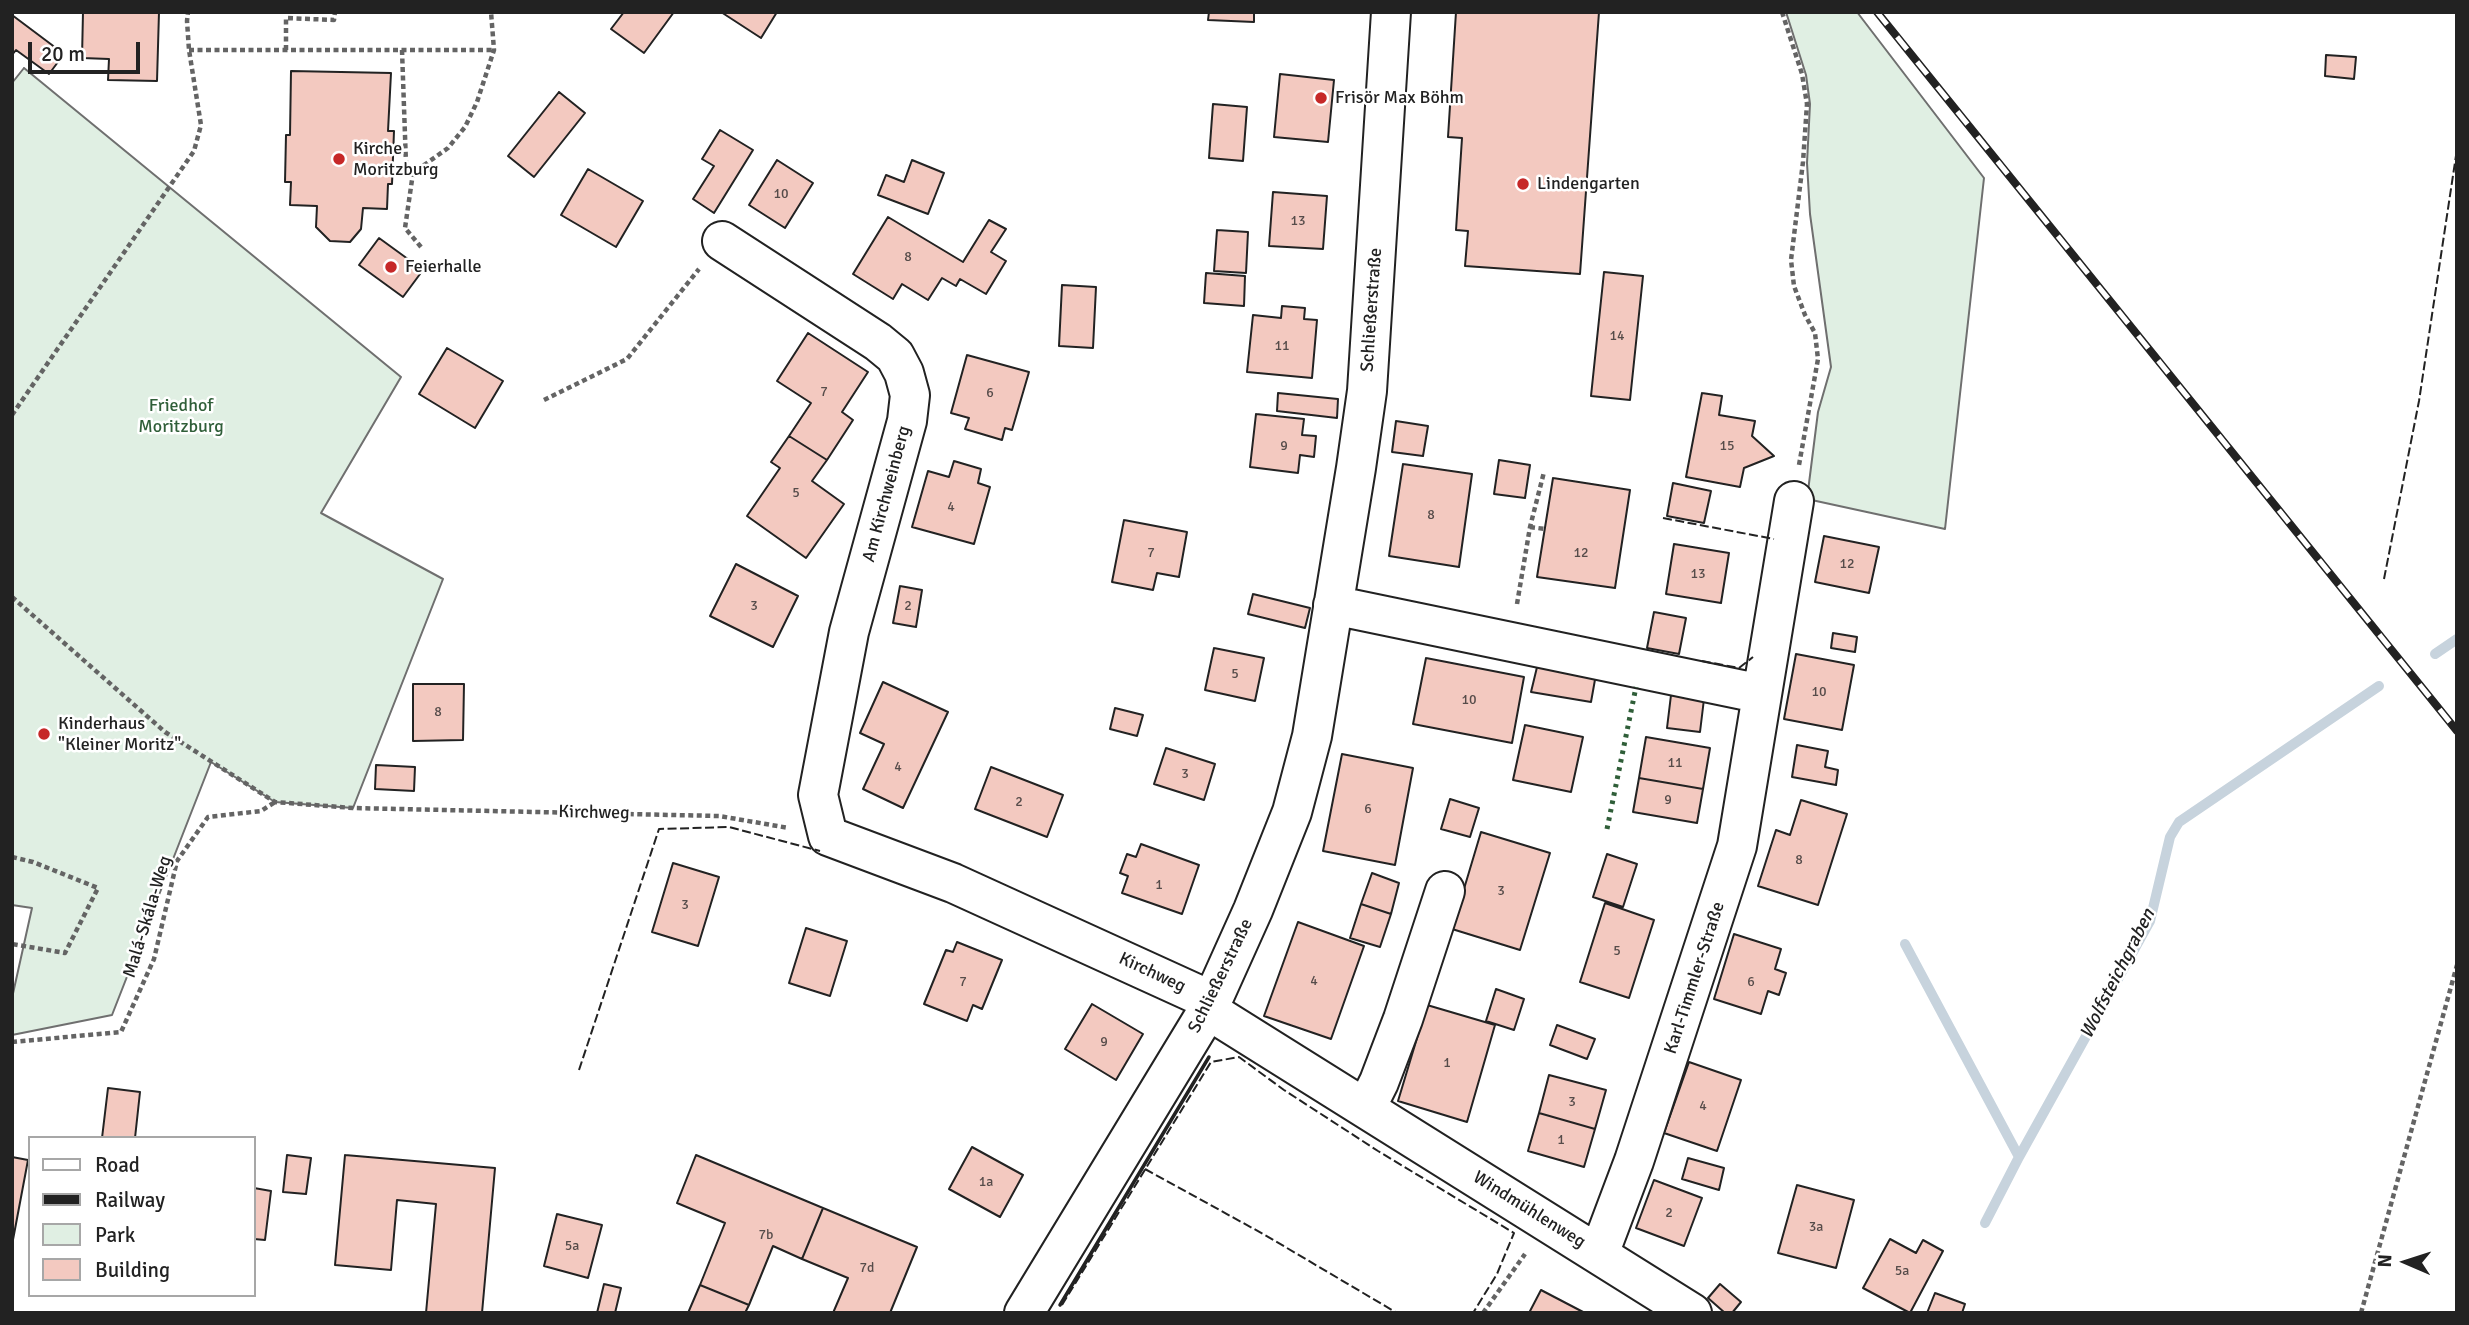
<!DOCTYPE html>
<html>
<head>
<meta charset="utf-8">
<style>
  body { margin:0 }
  #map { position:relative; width:2469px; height:1325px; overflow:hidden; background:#fff; font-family:Signika,sans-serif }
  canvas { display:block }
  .frame { position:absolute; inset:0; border:14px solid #222; pointer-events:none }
  .legend { position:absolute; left:28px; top:1136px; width:228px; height:161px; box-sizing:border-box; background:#fff; border:2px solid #a7a7a7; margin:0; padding:9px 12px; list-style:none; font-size:21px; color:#222 }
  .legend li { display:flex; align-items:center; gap:14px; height:35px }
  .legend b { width:35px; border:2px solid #a7a7a7 }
  .north { position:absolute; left:2371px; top:1227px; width:70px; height:70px; -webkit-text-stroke:5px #fff; paint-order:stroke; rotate:273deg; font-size:19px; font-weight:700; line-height:28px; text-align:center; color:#222 }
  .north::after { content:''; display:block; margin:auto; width:24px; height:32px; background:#222; clip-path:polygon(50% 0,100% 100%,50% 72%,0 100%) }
  .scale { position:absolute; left:28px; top:42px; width:112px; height:32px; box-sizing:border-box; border:4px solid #222; border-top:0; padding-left:9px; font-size:21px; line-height:24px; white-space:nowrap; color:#222; -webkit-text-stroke:5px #fff; paint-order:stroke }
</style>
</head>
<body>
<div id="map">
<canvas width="2469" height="1325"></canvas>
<div class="frame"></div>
<ul class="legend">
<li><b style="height:9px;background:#fff"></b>Road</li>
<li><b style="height:9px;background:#222"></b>Railway</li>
<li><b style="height:19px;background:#e0efe3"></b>Park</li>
<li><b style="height:19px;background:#f3c9c0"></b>Building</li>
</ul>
<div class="north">N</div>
<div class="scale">20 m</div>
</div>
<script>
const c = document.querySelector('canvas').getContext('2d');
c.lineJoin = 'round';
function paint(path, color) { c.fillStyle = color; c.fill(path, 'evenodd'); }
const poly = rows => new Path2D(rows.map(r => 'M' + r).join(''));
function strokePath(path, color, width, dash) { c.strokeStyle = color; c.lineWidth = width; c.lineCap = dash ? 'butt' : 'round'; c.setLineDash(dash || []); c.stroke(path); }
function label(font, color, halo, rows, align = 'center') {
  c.font = font + ' Signika,sans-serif'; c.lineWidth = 5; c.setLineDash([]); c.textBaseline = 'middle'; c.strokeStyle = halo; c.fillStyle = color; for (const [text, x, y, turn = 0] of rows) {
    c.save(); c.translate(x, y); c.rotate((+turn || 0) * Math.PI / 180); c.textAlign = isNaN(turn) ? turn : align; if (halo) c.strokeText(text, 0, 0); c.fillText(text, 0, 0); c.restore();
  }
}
const green = poly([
  [1786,12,1857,12,1984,178,1945,529,1807,499,1818,412,1831,367,1810,214,1807,163,1810,104,1806,75,1786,12],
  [24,68,401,377,321,513,443,579,353,808,275,802,211,762,112,1015,12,1035,12,998,32,908,12,905,12,83,24,68]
]);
paint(green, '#e0efe3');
strokePath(green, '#6f6f6f', 2);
strokePath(poly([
  [2435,654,2457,639],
  [1905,944,2019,1157],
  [1985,1223,2019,1157,2150,921,2170,837,2179,822,2379,686]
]), '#c7d3dd', 10);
const building = poly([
  [83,12,159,12,157,81,108,80,109,59,82,58,83,12],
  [624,12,674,12,644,53,611,29,624,12],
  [721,12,777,12,761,38,721,12],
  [1209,12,1254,12,1254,22,1208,20,1209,12],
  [1456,12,1599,12,1580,274,1465,266,1468,231,1456,230,1462,138,1448,137,1456,12],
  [12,15,64,54,49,74,16,50,12,55,12,15],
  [2326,55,2356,57,2354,79,2325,76,2326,55],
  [291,71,391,73,388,131,394,131,392,184,388,184,387,209,363,208,361,229,350,242,330,241,316,227,317,206,290,205,291,182,285,182,286,135,290,135,291,71],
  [1280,74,1334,80,1328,142,1274,137,1280,74],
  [559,92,585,113,534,177,508,156,559,92],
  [1213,104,1247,107,1243,161,1209,158,1213,104],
  [720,130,753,150,714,213,693,199,714,166,702,159,720,130],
  [777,160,813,183,785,228,749,205,777,160],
  [912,160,944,173,928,214,878,195,886,175,904,182,912,160],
  [588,169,643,201,616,247,561,215,588,169],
  [1273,192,1327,196,1323,249,1269,246,1273,192],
  [888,217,963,262,989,220,1006,229,991,252,1006,261,986,294,960,279,956,286,942,278,928,300,902,284,893,299,853,274,888,217],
  [1217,230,1248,232,1246,273,1214,271,1217,230],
  [379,238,423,270,403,297,359,265,379,238],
  [1604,272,1643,276,1630,400,1591,396,1604,272],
  [1206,273,1245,276,1244,306,1204,303,1206,273],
  [1062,285,1096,287,1093,348,1059,346,1062,285],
  [1282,306,1305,308,1304,319,1317,320,1312,378,1247,372,1253,315,1281,318,1282,306],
  [808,333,868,372,842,412,853,420,827,460,789,436,811,403,777,381,808,333],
  [447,348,503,381,475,428,419,394,447,348],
  [967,355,1029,372,1012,430,1005,428,1002,440,965,429,969,418,951,413,967,355],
  [1278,393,1338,399,1337,418,1277,411,1278,393],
  [1702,393,1722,396,1719,415,1755,421,1752,436,1774,456,1744,468,1740,487,1686,477,1702,393],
  [1256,414,1304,419,1302,435,1316,436,1314,457,1300,455,1298,473,1250,467,1256,414],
  [1396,421,1428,426,1423,456,1392,452,1396,421],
  [789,436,827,460,812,481,844,504,806,558,747,516,780,468,771,462,789,436],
  [1499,460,1530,465,1525,498,1494,494,1499,460],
  [954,461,981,469,978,483,990,487,974,544,912,527,928,471,949,477,954,461],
  [1403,464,1472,474,1459,567,1389,556,1403,464],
  [1553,478,1630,490,1615,588,1537,577,1553,478],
  [1673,483,1711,491,1704,523,1667,516,1673,483],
  [1124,520,1187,532,1179,577,1157,573,1153,590,1112,582,1124,520],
  [1824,536,1879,547,1869,593,1815,582,1824,536],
  [1674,544,1729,553,1721,603,1666,594,1674,544],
  [736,564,798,596,773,647,710,616,736,564],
  [900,586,922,590,916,627,893,623,900,586],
  [1253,594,1310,608,1305,628,1248,614,1253,594],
  [1654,612,1686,618,1679,654,1647,648,1654,612],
  [1833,633,1857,637,1855,652,1831,648,1833,633],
  [1214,648,1264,658,1255,701,1205,690,1214,648],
  [1796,654,1854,665,1842,730,1784,719,1796,654],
  [1426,658,1524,677,1512,743,1413,724,1426,658],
  [1538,663,1596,674,1591,702,1531,692,1538,663],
  [883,682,948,712,903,808,863,789,884,744,860,733,883,682],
  [413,684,464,684,463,740,413,741,413,684],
  [1671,695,1704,699,1700,732,1667,728,1671,695],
  [1115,708,1143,715,1137,736,1110,729,1115,708],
  [1525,725,1583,737,1571,792,1513,780,1525,725],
  [1646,737,1710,748,1703,789,1639,778,1646,737],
  [1797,745,1828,751,1825,767,1838,770,1836,785,1792,777,1797,745],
  [1166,748,1215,764,1204,800,1154,784,1166,748],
  [1342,754,1413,768,1395,865,1323,851,1342,754],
  [376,765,415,767,414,791,375,789,376,765],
  [991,767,1063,795,1047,837,975,809,991,767],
  [1639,778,1703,789,1697,823,1633,812,1639,778],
  [1450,799,1479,808,1470,837,1441,829,1450,799],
  [1801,800,1847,814,1818,905,1758,886,1776,830,1790,835,1801,800],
  [1481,832,1550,853,1520,950,1452,929,1481,832],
  [1141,844,1199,865,1182,914,1122,893,1128,876,1120,873,1127,854,1136,857,1141,844],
  [1607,854,1637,864,1623,907,1593,897,1607,854],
  [673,863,719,877,698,946,652,932,673,863],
  [1372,873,1399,883,1391,914,1361,904,1372,873],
  [1605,903,1654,920,1629,998,1580,982,1605,903],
  [1361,904,1391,914,1380,947,1350,938,1361,904],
  [1298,922,1364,946,1331,1039,1264,1016,1298,922],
  [806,928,847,941,830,996,789,983,806,928],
  [1734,934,1781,949,1775,969,1786,973,1779,995,1768,991,1761,1014,1714,999,1734,934],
  [957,942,1002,960,982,1009,973,1005,967,1021,924,1004,946,950,953,952,957,942],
  [1496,989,1524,999,1514,1030,1486,1021,1496,989],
  [1092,1004,1143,1034,1116,1080,1065,1049,1092,1004],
  [1427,1005,1495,1025,1467,1122,1398,1101,1427,1005],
  [1557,1025,1595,1039,1587,1059,1550,1045,1557,1025],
  [1689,1062,1741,1080,1717,1151,1664,1133,1689,1062],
  [1549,1075,1606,1090,1595,1129,1539,1113,1549,1075],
  [108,1088,140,1092,135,1138,102,1138,108,1088],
  [1539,1113,1595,1129,1584,1167,1528,1151,1539,1113],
  [972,1147,1023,1175,1000,1217,949,1189,972,1147],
  [287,1155,311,1158,306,1194,283,1192,287,1155],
  [345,1155,495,1168,482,1313,426,1313,436,1204,397,1200,391,1270,335,1265,345,1155],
  [696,1155,823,1208,802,1259,773,1246,749,1305,700,1285,725,1223,677,1203,696,1155],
  [12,1157,28,1160,12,1245,12,1157],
  [1688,1158,1724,1168,1719,1190,1682,1179,1688,1158],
  [1654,1180,1702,1198,1684,1246,1636,1228,1654,1180],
  [1797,1185,1854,1200,1836,1268,1778,1253,1797,1185],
  [254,1188,271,1191,265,1240,254,1239,254,1188],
  [823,1208,917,1247,890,1313,833,1313,848,1278,802,1259,823,1208],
  [557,1214,602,1225,588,1278,544,1266,557,1214],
  [1890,1239,1916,1253,1923,1240,1943,1251,1910,1313,1863,1288,1890,1239],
  [604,1284,621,1288,615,1313,597,1313,604,1284],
  [1720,1284,1741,1302,1732,1313,1725,1313,1708,1298,1720,1284],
  [700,1285,749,1305,745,1313,688,1313,700,1285],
  [1541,1290,1585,1313,1529,1313,1541,1290],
  [1935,1293,1965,1304,1962,1313,1927,1313,1935,1293]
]);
paint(building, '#f3c9c0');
strokePath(building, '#222', 2);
const minor = poly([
  [722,241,878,342,895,356,904,373,910,395,907,421,849,632,818,795,828,836,953,883,1212,1001],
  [1333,605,1762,694],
  [1208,1010,1692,1313],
  [1366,1108,1379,1082,1403,1019,1445,891],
  [1599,1254,1634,1161,1737,846,1794,501],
  [1024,1313,1208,1010,1253,910,1292,812,1312,736,1356,468,1367,391,1391,12]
]);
strokePath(minor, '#222', 42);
strokePath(poly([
  [1782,12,1802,74,1807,104,1803,162,1791,260,1794,286,1805,315,1815,333,1818,359,1799,465],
  [189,50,494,50],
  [286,50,286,18,334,20,335,12],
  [402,50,406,164,413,173],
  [421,247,405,228,413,173,448,148,465,127,477,102,494,50,491,12],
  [544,400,627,359,699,269],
  [12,415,194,151,201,125,189,50,187,21,188,12],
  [1530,527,1545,529],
  [12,597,165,732,275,802,353,808,719,816,789,828],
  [1517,604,1530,527,1544,472],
  [12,857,33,862,98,888,65,953,12,944],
  [12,1042,121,1032,154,959,177,861,208,817,261,811,275,802],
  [1483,1313,1525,1254],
  [2361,1313,2457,965]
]), '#646464', 4.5, [5, 3.5]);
strokePath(minor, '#fff', 38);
const rail = poly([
  [1877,12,2457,731]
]);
strokePath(rail, '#222', 8);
strokePath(rail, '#fff', 5, [16]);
strokePath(poly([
  [1607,829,1636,687]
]), '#2f5e38', 5, [3.5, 5]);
strokePath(poly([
  [1663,518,1774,539],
  [2384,579,2419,401,2457,149],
  [1702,661,1739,668,1753,657],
  [579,1070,659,829,729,827,820,851],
  [1145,1169,1265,1235,1397,1313],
  [1062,1305,1211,1062,1239,1057,1284,1090,1378,1151,1514,1233,1497,1274,1473,1313]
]), '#222', 2, [9, 3.5]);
strokePath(poly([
  [1060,1305,1209,1057]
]), '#222', 3.5);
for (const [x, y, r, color] of [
  [1321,98,7,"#c62828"],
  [339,159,7,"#c62828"],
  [1523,184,7,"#c62828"],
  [391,267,7,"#c62828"],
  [44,734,7,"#c62828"]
]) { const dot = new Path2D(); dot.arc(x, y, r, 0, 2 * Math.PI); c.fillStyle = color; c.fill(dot); strokePath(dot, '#fff', 2.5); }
label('14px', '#564c4a', null, [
  ["10",781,194],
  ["13",1298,221],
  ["8",908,257],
  ["14",1617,336],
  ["11",1282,346],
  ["7",824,392],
  ["6",990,393],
  ["9",1284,446],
  ["15",1727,446],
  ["5",796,493],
  ["4",951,507],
  ["8",1431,515],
  ["7",1151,553],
  ["12",1581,553],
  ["12",1847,564],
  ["13",1698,574],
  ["3",754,606],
  ["2",908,606],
  ["5",1235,674],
  ["10",1819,692],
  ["10",1469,700],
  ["8",438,712],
  ["11",1675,763],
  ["4",898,767],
  ["3",1185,774],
  ["9",1668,800],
  ["2",1019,802],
  ["6",1368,809],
  ["8",1799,860],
  ["1",1159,885],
  ["3",1501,891],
  ["3",685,905],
  ["5",1617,951],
  ["4",1314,981],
  ["7",963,982],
  ["6",1751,982],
  ["9",1104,1042],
  ["1",1447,1063],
  ["3",1572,1102],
  ["4",1703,1106],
  ["1",1561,1140],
  ["1a",986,1182],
  ["2",1669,1213],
  ["3a",1816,1227],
  ["7b",766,1235],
  ["5a",572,1246],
  ["7d",867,1268],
  ["5a",1902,1271]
]);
label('18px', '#222', '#fff', [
  ["Frisör Max Böhm",1335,98],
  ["Kirche",353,149],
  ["Moritzburg",353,170],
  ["Lindengarten",1537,184],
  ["Feierhalle",405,267],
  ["Kinderhaus",58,724],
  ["\"Kleiner Moritz\"",58,745]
], 'left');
label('18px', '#222', '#fff', [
  ["Schließerstraße",1372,310,-86],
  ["Am Kirchweinberg",887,494,-75],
  ["Kirchweg",594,813,1],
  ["Malá-Skála-Weg",148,917,-73],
  ["Kirchweg",1152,973,25],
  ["Schließerstraße",1221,976,-64],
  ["Karl-Timmler-Straße",1695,978,-72],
  ["Windmühlenweg",1529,1210,32]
]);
label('18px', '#2f5e38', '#fff', [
  ["Friedhof",181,406],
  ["Moritzburg",181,427]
]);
label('italic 19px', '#222', '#fff', [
  ["Wolfsteichgraben",2118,974,-63]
]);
</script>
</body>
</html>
